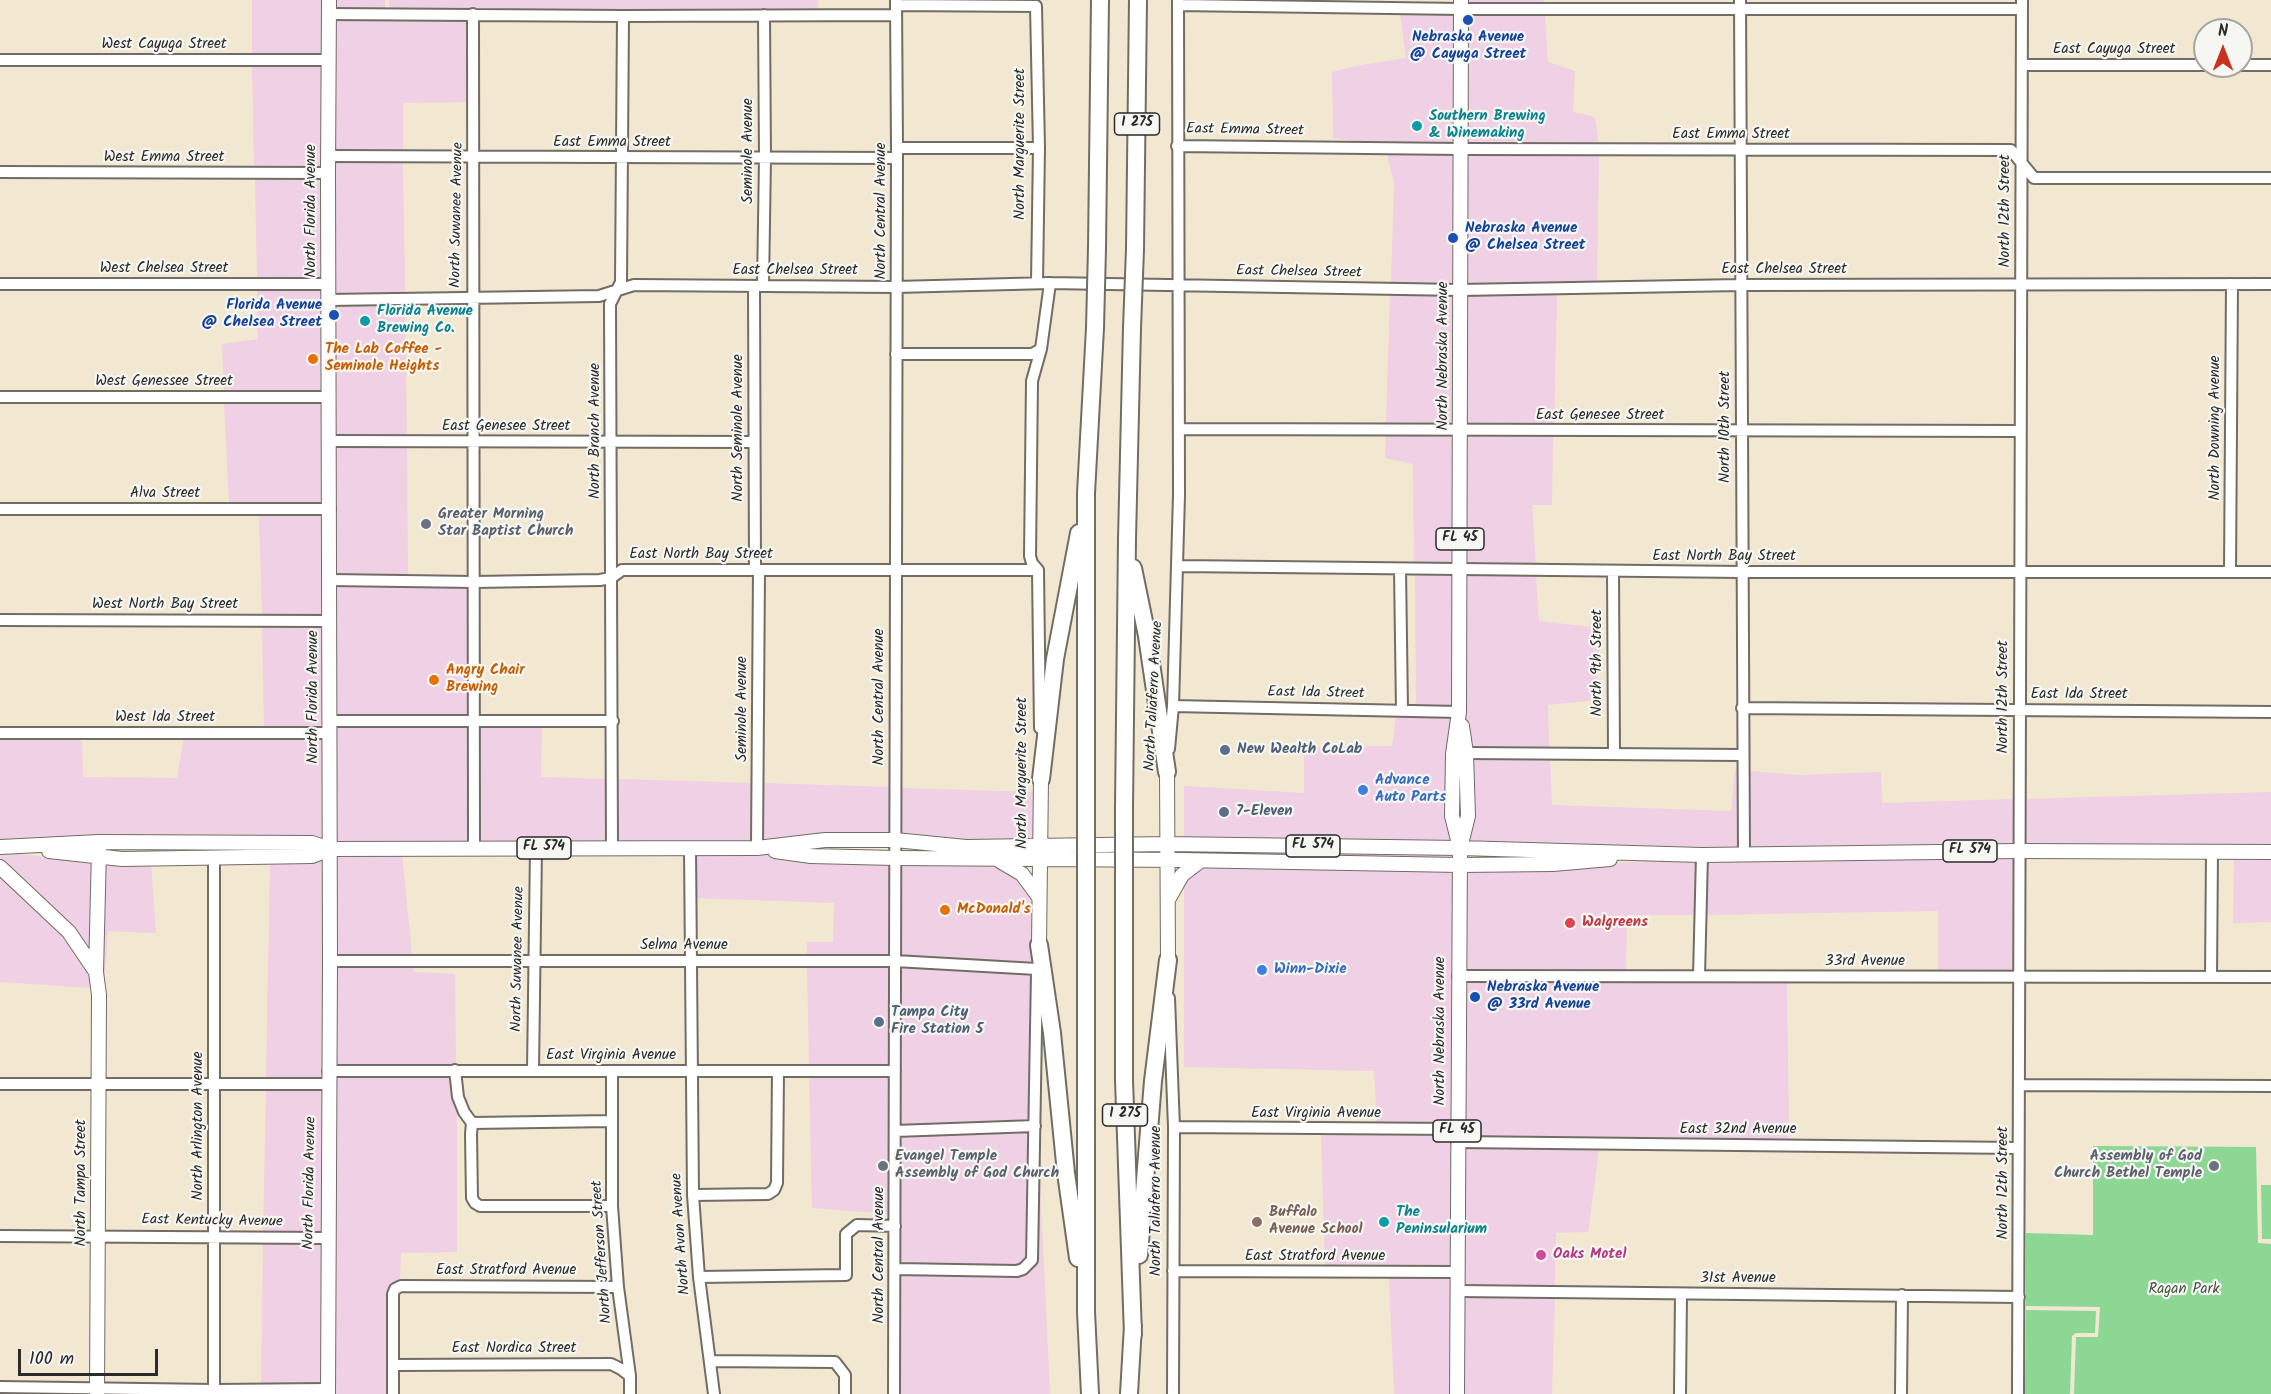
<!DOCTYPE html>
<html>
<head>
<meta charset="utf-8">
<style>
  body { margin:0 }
  #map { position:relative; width:2271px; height:1394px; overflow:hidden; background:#f2e7d0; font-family:Kalam,sans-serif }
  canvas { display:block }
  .north { position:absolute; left:2193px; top:18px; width:60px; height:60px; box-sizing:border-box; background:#f6f6f2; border:2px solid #a5a5a2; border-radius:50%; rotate:0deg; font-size:16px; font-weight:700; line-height:24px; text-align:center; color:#2b2b2b }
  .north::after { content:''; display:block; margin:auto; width:21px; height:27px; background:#c8321e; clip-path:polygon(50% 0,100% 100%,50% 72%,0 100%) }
  .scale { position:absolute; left:18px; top:1349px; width:140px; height:27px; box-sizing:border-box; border:3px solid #2b2b2b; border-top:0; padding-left:8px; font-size:18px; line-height:21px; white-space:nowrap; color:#2b2b2b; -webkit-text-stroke:4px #f6f6f2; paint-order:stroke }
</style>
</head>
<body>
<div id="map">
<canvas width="2271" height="1394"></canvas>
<div class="north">N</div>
<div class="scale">100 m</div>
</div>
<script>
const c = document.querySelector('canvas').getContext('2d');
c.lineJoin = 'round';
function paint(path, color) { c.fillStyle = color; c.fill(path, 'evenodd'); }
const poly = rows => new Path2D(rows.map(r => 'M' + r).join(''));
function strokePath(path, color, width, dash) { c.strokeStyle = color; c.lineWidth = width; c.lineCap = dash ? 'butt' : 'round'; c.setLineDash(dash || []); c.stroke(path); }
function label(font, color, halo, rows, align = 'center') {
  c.font = font + ' Kalam,sans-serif'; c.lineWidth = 4.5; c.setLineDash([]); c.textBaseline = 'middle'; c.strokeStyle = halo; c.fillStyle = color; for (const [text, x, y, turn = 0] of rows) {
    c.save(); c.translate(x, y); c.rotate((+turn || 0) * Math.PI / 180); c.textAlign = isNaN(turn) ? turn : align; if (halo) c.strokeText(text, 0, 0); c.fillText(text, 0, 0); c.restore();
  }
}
paint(poly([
  [252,0,324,0,324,55,252,55],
  [334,0,385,0,385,9,334,8],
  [389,0,818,0,818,10,389,9],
  [1466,0,1544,0,1544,4,1466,4],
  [1400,14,1456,15,1456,144,1373,143,1333,138,1332,72,1355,66,1406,58],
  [1466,15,1545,15,1548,62,1575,71,1573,112,1595,117,1599,144,1466,144],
  [334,19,468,20,469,102,403,103,403,151,333,150],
  [252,66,324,66,323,168,254,168],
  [1387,154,1456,155,1455,284,1391,283,1394,182],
  [1466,155,1599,155,1597,282,1465,284],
  [333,161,403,162,405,294,333,294],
  [255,179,323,179,323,279,257,279],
  [257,289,324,289,324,392,224,391,222,344,258,339],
  [1390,294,1455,295,1455,426,1386,424],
  [1557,294,1554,426,1465,426,1465,295],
  [405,304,407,436,334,436,333,305],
  [224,402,324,402,325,503,229,503],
  [1386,435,1455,437,1455,565,1414,564,1413,464,1385,458],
  [1465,437,1553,437,1552,505,1532,505,1536,565,1465,565],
  [334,446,407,447,408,575,335,575],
  [259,514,325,514,326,615,262,615],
  [1415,575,1455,576,1455,706,1416,706],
  [1465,576,1536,576,1539,621,1601,628,1596,700,1548,705,1549,748,1470,748,1464,712],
  [335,585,469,587,470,716,335,716],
  [262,626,326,626,326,728,264,728],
  [1396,716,1454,717,1453,842,1184,839,1184,786,1304,793,1304,747,1392,746],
  [335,726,470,726,469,842,335,843],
  [479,726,542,726,541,777,607,779,607,843,478,842],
  [0,738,70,738,82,741,83,777,177,778,184,738,326,739,325,841,0,841],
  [1471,759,1550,759,1552,805,1731,811,1735,770,1738,770,1739,848,1466,843],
  [1748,771,1799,775,1881,772,1882,803,2014,799,2014,846,1749,848],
  [617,779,753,783,752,843,617,843],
  [762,783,891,787,891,835,762,842],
  [900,788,1035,792,1036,841,966,842,900,835],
  [2271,792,2271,846,2023,846,2023,799],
  [1184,850,1455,853,1455,860,1203,855,1202,853,1184,855],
  [0,852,94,862,93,955,0,861],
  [402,853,412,955,335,955,335,854],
  [757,853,811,862,890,864,890,956,807,956,807,942,833,942,834,903,696,898,695,854],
  [325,856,324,1078,266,1078,270,862],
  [2014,856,2015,972,1938,972,1938,911,1705,915,1706,860],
  [2234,857,2271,857,2271,922,2233,923],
  [1669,858,1697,860,1696,915,1627,915,1626,971,1463,971,1465,870,1553,870],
  [103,863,151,864,156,933,108,931,104,988,101,972],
  [900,864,997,865,1018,878,1035,899,1032,963,900,956],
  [1201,866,1455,870,1452,1124,1377,1124,1374,1071,1184,1067,1184,880],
  [0,875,66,936,89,968,93,988,0,982],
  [335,966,413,966,414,972,455,974,456,1064,333,1066],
  [807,967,890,967,890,1065,809,1066],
  [899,967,1032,974,1030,1121,899,1125],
  [1463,982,1787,982,1789,1140,1462,1137],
  [451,1075,453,1098,457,1108,457,1252,401,1253,400,1281,393,1282,389,1286,388,1394,332,1394,333,1076],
  [809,1076,890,1076,890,1214,812,1208],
  [266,1089,324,1089,322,1233,263,1232],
  [1030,1132,1028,1257,1016,1266,900,1264,899,1136],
  [1321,1135,1452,1135,1453,1267,1325,1266],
  [1462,1148,1663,1149,1599,1150,1588,1232,1556,1233,1555,1287,1462,1286],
  [1039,1159,1050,1394,899,1394,900,1275,1017,1276,1029,1272,1035,1266,1038,1254],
  [263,1243,322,1243,323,1383,261,1384],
  [1389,1278,1453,1278,1453,1394,1394,1394],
  [1462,1297,1555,1298,1552,1394,1462,1394]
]), '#f0d0e4');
paint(poly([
  [2093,1146,2256,1147,2258,1243,2271,1244,2271,1394,2074,1394,2076,1337,2098,1337,2100,1307,2026,1306,2026,1233,2093,1235],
  [2261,1185,2271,1185,2271,1239,2262,1239],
  [2026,1310,2096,1311,2095,1333,2076,1333,2072,1336,2070,1394,2025,1394]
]), '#8dd794');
const minor = poly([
  [1740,0,1744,854],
  [896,5,1036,6,1039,148,1037,283],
  [1178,5,1461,9,2022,9],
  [329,14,623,16,896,15],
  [473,14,474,848],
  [0,60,329,60],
  [2022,65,2205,65],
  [2241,65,2271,65],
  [1177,146,1461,149,2011,150,2034,178,2271,178],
  [897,148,1039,148],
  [328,156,897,158],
  [0,172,328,173],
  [0,284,328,284],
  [754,286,755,570],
  [763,286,765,158,764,15],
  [328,300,599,296,634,285,896,287,1050,283,1460,290,1741,285,2271,284],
  [896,354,1032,354,1041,349],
  [0,397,329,397],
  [1179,429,2020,431],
  [329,441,754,442],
  [0,509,330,509],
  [1178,566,1742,572,2271,572],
  [1400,569,1402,710],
  [1613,571,1614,754],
  [2230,572,2232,284],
  [330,580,474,582,600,580,611,578,622,570,1038,570],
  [0,620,330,621],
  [1173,706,1459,712],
  [1742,708,2271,712],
  [330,721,613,721],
  [1040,728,1038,570,1032,563,1030,556,1032,381,1041,349,1050,283],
  [0,733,330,733],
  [1169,749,1173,706,1179,495,1178,0],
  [1466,753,1743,755],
  [612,848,610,304,621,282,623,16],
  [690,848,693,1195,699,1277,714,1394],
  [757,848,759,570],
  [214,858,214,1394],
  [330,961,895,961,1037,969],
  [1458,976,2271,977],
  [1699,976,1702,855],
  [2211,977,2212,852],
  [1169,998,1174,1127,1173,1394],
  [455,1070,458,1097,464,1112,472,1123,612,1121],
  [328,1071,895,1071],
  [533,1071,536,848],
  [612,1071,612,1206,618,1287,630,1376,630,1394],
  [0,1084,328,1084],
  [2020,1085,2271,1086],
  [472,1123,471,1134,472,1198,475,1203,480,1206,612,1206],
  [1174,1127,1457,1129],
  [895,1131,1035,1126],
  [1457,1142,2018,1148],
  [693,1195,768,1194,774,1190,777,1183,778,1071],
  [0,1236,327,1238],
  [896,1269,1017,1271,1023,1269,1032,1260,1037,972],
  [1173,1271,1458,1272],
  [699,1277,846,1275,846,1234,857,1225,895,1226],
  [1458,1291,2019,1297],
  [710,1361,835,1362,845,1375,845,1394],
  [394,1365,611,1364,621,1369,630,1376],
  [0,1387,214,1390,327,1389],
  [393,1394,393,1294,395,1289,401,1286,618,1287],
  [894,1394,897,148,896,0],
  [1680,1394,1681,1294],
  [1901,1394,1902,1295],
  [2018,1394,2022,0]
]);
const major = poly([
  [1167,772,1168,960],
  [0,847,99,842,312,843,330,849,757,848,825,840,895,840,966,847,1167,844,1460,848,1702,855,2018,851,2271,852],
  [1460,848,1452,816,1453,754,1459,712,1461,0],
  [49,851,122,859,312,856,330,849],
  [775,851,811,856,895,858,1181,860,1460,865,1553,864,1610,859],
  [1000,861,1022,874,1039,897],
  [0,867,69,932,96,972,99,995,97,1394],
  [1169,898,1182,875,1200,861],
  [1039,945,1041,779],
  [96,972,99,850],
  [328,1394,330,961,328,173,329,0],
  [1457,1394,1460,848,1468,816,1466,753,1462,726]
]);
const highway = poly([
  [1097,248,1100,0],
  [1135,249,1138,0],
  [1133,568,1147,636,1167,772],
  [1041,779,1055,659,1079,533],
  [1086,806,1086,493,1095,328],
  [1124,807,1127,539,1132,328],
  [1086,896,1086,1312,1090,1394],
  [1124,896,1124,1080,1133,1335],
  [1039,945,1052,1033,1066,1173,1078,1258],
  [1139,1255,1153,1081,1168,960],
  [1129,1394,1133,1325]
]);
strokePath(minor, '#716d65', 14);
strokePath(major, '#716d65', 16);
strokePath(highway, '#716d65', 20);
strokePath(minor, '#fff', 10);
strokePath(major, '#fff', 14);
strokePath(highway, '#fff', 16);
const highwayBridge = poly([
  [1095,328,1097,248],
  [1132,328,1135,249],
  [1086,896,1086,806],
  [1124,896,1124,807]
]);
strokePath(highwayBridge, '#716d65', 20, []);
strokePath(highwayBridge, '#fff', 16);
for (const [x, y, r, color] of [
  [1468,20,6,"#1a4fb4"],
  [1417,126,6,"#0f9aa8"],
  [1453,238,6,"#1a4fb4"],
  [334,315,6,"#1a4fb4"],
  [365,321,6,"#0f9aa8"],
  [313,359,6,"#e8710a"],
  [426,524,6,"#6b7280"],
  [434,680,6,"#e8710a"],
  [1225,750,6,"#5c6f8a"],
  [1363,790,6,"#3f7fe0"],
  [1224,812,6,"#5c6f8a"],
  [945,910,6,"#e8710a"],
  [1570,923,6,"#e0444e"],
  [1262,970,6,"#3f7fe0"],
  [1475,997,6,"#1a4fb4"],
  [879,1022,6,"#5c6f8a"],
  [883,1166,6,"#6b7280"],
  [2214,1166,6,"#6b7280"],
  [1257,1222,6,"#8d6e63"],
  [1384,1222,6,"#0f9aa8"],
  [1541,1255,6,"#d1479c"]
]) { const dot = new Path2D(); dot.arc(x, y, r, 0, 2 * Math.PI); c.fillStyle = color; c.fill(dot); strokePath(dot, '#f6f6f2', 2); }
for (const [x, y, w] of [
  [1137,124,45],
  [1460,539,48],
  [1313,846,54],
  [544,848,54],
  [1970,851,54],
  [1125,1115,45],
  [1457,1131,48]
]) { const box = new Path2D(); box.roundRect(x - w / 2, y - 11, w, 22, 4.5); c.fillStyle = '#f6f6f2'; c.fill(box); strokePath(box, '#2b2b2b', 1.5); }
label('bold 14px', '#2b2b2b', null, [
  ["I 275",1137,124],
  ["FL 45",1460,539],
  ["FL 574",1313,846],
  ["FL 574",544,848],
  ["FL 574",1970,851],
  ["I 275",1125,1115],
  ["FL 45",1457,1131]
]);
label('bold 15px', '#164399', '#f6f6f2', [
  ["Nebraska Avenue",1468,38,"center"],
  ["@ Cayuga Street",1468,55,"center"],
  ["Nebraska Avenue",1465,229],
  ["@ Chelsea Street",1465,246],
  ["Florida Avenue",322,306,"right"],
  ["@ Chelsea Street",322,323,"right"],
  ["Nebraska Avenue",1487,988],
  ["@ 33rd Avenue",1487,1005]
], 'left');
label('15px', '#2b2b2b', '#f6f6f2', [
  ["West Cayuga Street",164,45],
  ["East Cayuga Street",2114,50],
  ["East Emma Street",1245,131,1],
  ["East Emma Street",1731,135],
  ["East Emma Street",612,143],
  ["North Marguerite Street",1021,144,-90],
  ["Seminole Avenue",749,151,-90],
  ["West Emma Street",164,158],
  ["North Florida Avenue",312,211,-90],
  ["North Central Avenue",882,211,-90],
  ["North 12th Street",2006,211,-90],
  ["North Suwanee Avenue",458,215,-89],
  ["West Chelsea Street",164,269],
  ["East Chelsea Street",1784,270],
  ["East Chelsea Street",795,271],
  ["East Chelsea Street",1299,273,1],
  ["North Nebraska Avenue",1444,356,-90],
  ["West Genessee Street",164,382],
  ["East Genesee Street",1600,416],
  ["East Genesee Street",506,427],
  ["North 10th Street",1726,427,-90],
  ["North Seminole Avenue",739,428,-90],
  ["North Downing Avenue",2216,428,-90],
  ["North Branch Avenue",596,431,-90],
  ["Alva Street",165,494],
  ["East North Bay Street",701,555],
  ["East North Bay Street",1724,557],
  ["West North Bay Street",165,605],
  ["North 9th Street",1598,663,-90],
  ["East Ida Street",1316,694,1],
  ["East Ida Street",2079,695],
  ["North Taliaferro Avenue",1155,696,-87],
  ["North Florida Avenue",314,697,-90],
  ["North Central Avenue",880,697,-90],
  ["North 12th Street",2004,697,-90],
  ["Seminole Avenue",743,709,-90],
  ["West Ida Street",165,718],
  ["North Marguerite Street",1023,773,-90],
  ["Selma Avenue",684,946],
  ["North Suwanee Avenue",519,959,-89],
  ["33rd Avenue",1865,962],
  ["North Nebraska Avenue",1441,1031,-90],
  ["East Virginia Avenue",611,1056],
  ["East Virginia Avenue",1316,1114],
  ["North Arlington Avenue",199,1126,-90],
  ["East 32nd Avenue",1738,1130],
  ["North Tampa Street",82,1183,-90],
  ["North Florida Avenue",311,1183,-89],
  ["North 12th Street",2004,1183,-90],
  ["North Taliaferro Avenue",1157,1201,-90],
  ["East Kentucky Avenue",212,1222,1],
  ["North Avon Avenue",682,1234,-94],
  ["North Jefferson Street",603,1252,-94],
  ["North Central Avenue",880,1255,-90],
  ["East Stratford Avenue",1315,1257],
  ["East Stratford Avenue",506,1271],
  ["31st Avenue",1738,1279],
  ["East Nordica Street",514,1349]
]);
label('bold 15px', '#0d838f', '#f6f6f2', [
  ["Southern Brewing",1429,117],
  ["& Winemaking",1429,134],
  ["Florida Avenue",377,312],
  ["Brewing Co.",377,329],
  ["The",1396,1213],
  ["Peninsularium",1396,1230]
], 'left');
label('bold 15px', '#c56008', '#f6f6f2', [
  ["The Lab Coffee -",325,350],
  ["Seminole Heights",325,367],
  ["Angry Chair",446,671],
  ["Brewing",446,688],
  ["McDonald's",957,910]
], 'left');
label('bold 15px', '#5b616d', '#f6f6f2', [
  ["Greater Morning",438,515],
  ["Star Baptist Church",438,532],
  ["Evangel Temple",895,1157],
  ["Assembly of God Church",895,1174],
  ["Assembly of God",2202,1157,"right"],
  ["Church Bethel Temple",2202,1174,"right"]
], 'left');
label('bold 15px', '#4e5e75', '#f6f6f2', [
  ["New Wealth CoLab",1237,750],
  ["7-Eleven",1236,812],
  ["Tampa City",891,1013],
  ["Fire Station 5",891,1030]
], 'left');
label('bold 15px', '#366cbe', '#f6f6f2', [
  ["Advance",1375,781],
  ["Auto Parts",1375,798],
  ["Winn-Dixie",1274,970]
], 'left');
label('bold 15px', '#be3a42', '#f6f6f2', [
  ["Walgreens",1582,923]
], 'left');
label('bold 15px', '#785e54', '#f6f6f2', [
  ["Buffalo",1269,1213],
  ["Avenue School",1269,1230]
], 'left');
label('bold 15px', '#b23c85', '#f6f6f2', [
  ["Oaks Motel",1553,1255]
], 'left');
label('15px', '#445645', '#f6f6f2', [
  ["Ragan Park",2184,1290]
]);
</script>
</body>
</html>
